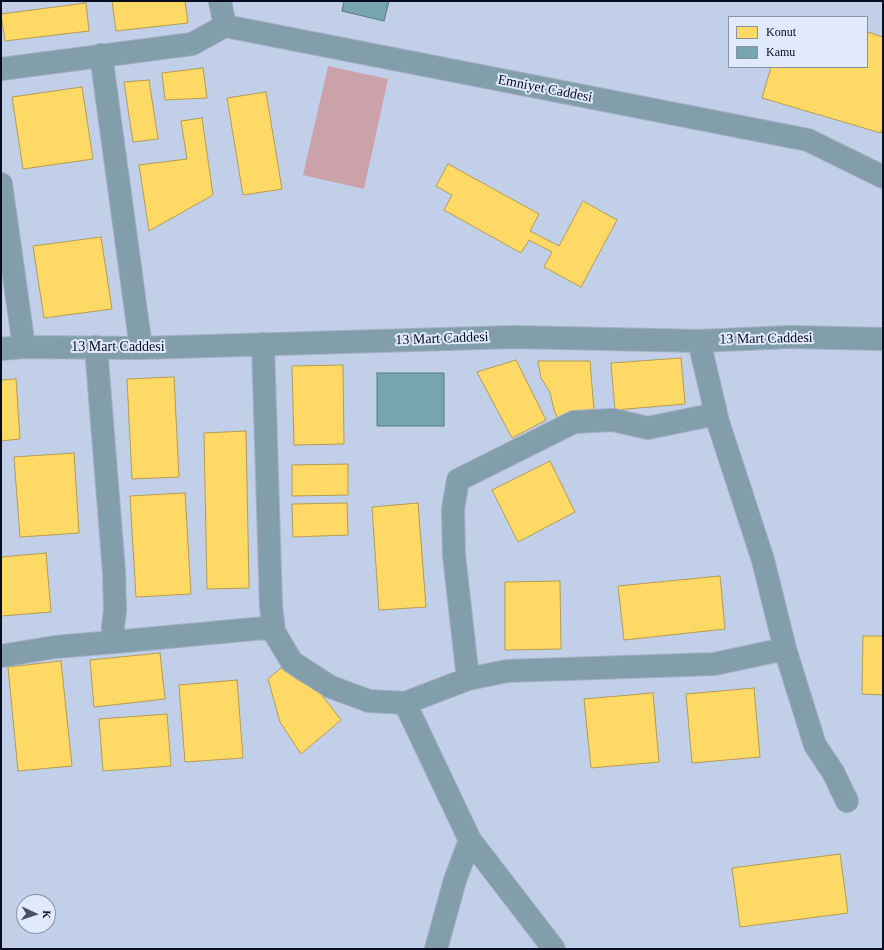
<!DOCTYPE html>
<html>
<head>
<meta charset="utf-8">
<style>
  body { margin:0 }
  #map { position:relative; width:884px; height:950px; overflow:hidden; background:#c2cfe9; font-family:"Times New Roman",serif }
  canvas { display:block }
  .frame { position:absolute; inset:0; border:2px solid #060d21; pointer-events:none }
  .legend { position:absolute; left:728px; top:16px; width:140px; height:52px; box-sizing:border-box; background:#e1eafc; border:1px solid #8992a4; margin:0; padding:5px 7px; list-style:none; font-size:12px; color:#060d21 }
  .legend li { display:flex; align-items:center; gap:8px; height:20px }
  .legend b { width:20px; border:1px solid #8992a4 }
  .north { position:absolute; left:16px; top:894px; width:40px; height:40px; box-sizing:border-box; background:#e1eafc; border:1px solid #8992a4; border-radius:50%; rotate:93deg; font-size:11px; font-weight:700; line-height:16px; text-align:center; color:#060d21 }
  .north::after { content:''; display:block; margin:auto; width:14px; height:18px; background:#485167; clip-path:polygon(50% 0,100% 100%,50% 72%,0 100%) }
</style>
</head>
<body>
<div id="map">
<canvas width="884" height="950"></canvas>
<div class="frame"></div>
<ul class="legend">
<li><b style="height:11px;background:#ffd966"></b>Konut</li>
<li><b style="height:11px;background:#76a5af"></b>Kamu</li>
</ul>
<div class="north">K</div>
</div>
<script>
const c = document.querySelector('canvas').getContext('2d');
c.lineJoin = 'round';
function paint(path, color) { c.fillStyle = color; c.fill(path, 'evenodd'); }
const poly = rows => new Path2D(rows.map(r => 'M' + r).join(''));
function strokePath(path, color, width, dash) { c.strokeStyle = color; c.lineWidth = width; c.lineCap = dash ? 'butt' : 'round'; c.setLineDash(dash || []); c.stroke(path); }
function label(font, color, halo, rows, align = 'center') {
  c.font = font + ' "Times New Roman",serif'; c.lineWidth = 4; c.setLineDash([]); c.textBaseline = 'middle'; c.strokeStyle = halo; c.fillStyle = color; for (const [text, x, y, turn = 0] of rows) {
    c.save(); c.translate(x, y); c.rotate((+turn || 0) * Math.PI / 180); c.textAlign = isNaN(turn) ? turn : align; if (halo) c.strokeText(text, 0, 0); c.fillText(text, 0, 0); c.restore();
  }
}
paint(poly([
  [328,66,388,79,364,189,303,175]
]), '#cba2aa');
const homes = poly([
  [112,1,185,1,188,23,116,31,112,1],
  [86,3,89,31,5,41,1,14,86,3],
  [867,32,883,37,883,126,881,133,762,98,771,67,867,67,867,32],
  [203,68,207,98,165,100,162,73,203,68],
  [149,80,158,139,133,142,124,82,149,80],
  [82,87,93,159,23,169,12,97,82,87],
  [266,92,282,189,243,195,227,98,266,92],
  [202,118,213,195,149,231,139,165,187,159,181,121,202,118],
  [448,164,539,214,530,231,559,246,583,201,617,220,581,287,544,267,552,252,529,240,521,253,444,210,452,195,436,186,448,164],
  [101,237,112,309,44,318,33,246,101,237],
  [681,358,685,404,615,410,611,363,681,358],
  [516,360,546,420,512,438,477,372,516,360],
  [538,361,590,361,594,411,558,419,554,410,550,392,541,378,538,361],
  [343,365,344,444,294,445,292,366,343,365],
  [174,377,179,477,132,479,127,379,174,377],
  [16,379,20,439,1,441,1,380,16,379],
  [246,431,249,588,207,589,204,433,246,431],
  [74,453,79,533,20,537,14,457,74,453],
  [550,461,575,512,518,542,492,490,550,461],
  [348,464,348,495,292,496,292,465,348,464],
  [185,493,191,594,136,597,130,496,185,493],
  [347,503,348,535,293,537,292,504,347,503],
  [418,503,426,607,379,610,372,507,418,503],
  [46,553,51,612,1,616,1,557,46,553],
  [720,576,725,629,624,640,618,586,720,576],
  [560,581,561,649,505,650,505,582,560,581],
  [863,636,883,636,883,695,862,694,863,636],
  [160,653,165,699,94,707,90,660,160,653],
  [61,661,72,766,18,771,8,667,61,661],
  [281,668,298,680,318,690,341,720,301,754,280,722,268,679,281,668],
  [237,680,243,758,185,762,179,685,237,680],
  [754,688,760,757,692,763,686,694,754,688],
  [653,693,659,762,591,768,584,699,653,693],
  [167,714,171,766,103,771,99,719,167,714],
  [840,854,848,913,740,927,732,868,840,854]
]);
paint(homes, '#ffd966');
strokePath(homes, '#b49c51', 1);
const public = poly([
  [344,1,389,1,384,21,342,11,344,1],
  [377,373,444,373,444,426,377,426,377,373]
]);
paint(public, '#76a5af');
strokePath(public, '#547784', 1);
const minor = poly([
  [220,1,225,26,808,140,883,177],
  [101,55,141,348],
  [1,69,192,44,225,26],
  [1,184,24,347],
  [699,341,718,422,763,560,785,649,815,745,833,772,847,801],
  [263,344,271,606,274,632],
  [1,349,24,347,141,348,514,337,699,341,791,337,883,339],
  [114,642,265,628,274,632,292,662,331,687,369,701,405,703,468,679,507,671,714,664,785,649],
  [1,656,55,647,114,642,113,626,115,611,114,572,96,347],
  [468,679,454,555,453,509,458,480,574,422,613,420,648,428,716,414],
  [405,703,470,840,455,880,436,949],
  [470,840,554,949]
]);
strokePath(minor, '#a3adc2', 24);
strokePath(minor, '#819eaa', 22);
label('14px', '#060d21', '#e1eafc', [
  ["Emniyet Caddesi",545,89,11],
  ["13 Mart Caddesi",442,339,-2],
  ["13 Mart Caddesi",766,339,-1],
  ["13 Mart Caddesi",118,347]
]);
</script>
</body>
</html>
